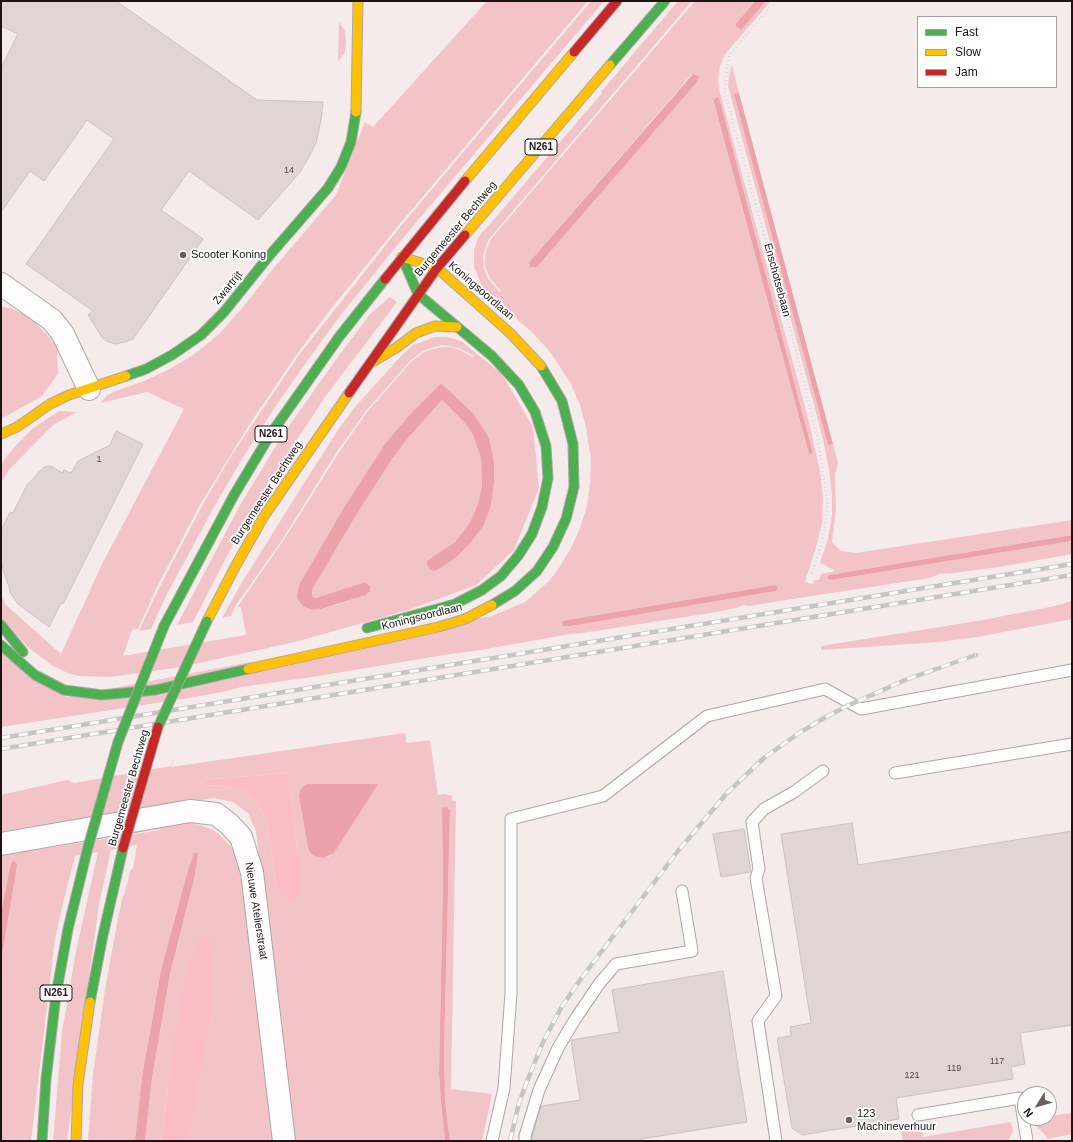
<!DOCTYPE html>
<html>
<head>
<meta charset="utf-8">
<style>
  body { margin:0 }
  #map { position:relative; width:1073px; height:1142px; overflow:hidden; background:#f6ebeb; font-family:Helvetica,sans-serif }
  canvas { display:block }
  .frame { position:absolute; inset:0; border:2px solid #1e1213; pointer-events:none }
  .legend { position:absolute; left:917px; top:16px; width:140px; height:72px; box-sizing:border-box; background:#fff; border:1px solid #a5a0a1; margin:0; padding:5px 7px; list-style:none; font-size:12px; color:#1e1213 }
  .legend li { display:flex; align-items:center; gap:8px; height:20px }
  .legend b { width:20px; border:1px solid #a5a0a1 }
  .north { position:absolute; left:1017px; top:1086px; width:40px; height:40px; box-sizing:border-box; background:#fff; border:1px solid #a5a0a1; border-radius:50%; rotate:233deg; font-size:11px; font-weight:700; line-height:16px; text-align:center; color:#1e1213 }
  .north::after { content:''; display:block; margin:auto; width:14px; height:18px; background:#6a5e5f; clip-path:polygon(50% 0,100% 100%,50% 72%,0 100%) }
</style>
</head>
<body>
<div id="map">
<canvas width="1073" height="1142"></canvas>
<div class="frame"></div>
<ul class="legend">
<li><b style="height:5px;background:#4caf50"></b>Fast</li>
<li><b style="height:5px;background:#ffc107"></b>Slow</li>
<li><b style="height:5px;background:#c62828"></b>Jam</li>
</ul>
<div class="north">N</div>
</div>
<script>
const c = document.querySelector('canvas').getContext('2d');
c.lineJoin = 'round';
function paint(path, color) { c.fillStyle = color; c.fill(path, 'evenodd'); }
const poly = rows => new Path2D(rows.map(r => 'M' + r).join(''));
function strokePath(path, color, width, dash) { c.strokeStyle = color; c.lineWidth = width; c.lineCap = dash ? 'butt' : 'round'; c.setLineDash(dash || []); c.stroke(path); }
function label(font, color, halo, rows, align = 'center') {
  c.font = font + ' Helvetica,sans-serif'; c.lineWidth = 3.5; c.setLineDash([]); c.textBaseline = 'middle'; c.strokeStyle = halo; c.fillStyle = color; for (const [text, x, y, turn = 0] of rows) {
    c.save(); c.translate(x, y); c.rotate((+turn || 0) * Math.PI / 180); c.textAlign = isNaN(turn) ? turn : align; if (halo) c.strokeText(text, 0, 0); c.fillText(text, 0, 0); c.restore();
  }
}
paint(poly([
  [487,1,588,1,398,226,330,310,297,354,251,422,201,503,156,589,138,629,132,630,123,656,246,635,241,607,237,607,238,606,283,541,338,454,367,412,412,361,426,351,442,347,450,347,458,349,473,357,474,356,459,348,442,345,425,350,411,360,366,411,336,453,282,540,236,605,231,616,222,618,241,584,299,491,338,430,355,407,401,356,413,345,435,337,447,337,461,341,502,374,533,427,539,488,514,550,476,585,405,611,295,642,181,667,110,677,79,676,70,674,53,666,30,649,1,619,1,595,6,605,61,654,103,562,184,409,147,392,100,403,107,396,115,391,142,382,170,369,196,353,219,334,243,307,273,269,336,195,365,122,373,127],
  [441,383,473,413,478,420,488,436,491,445,494,463,494,484,491,505,484,525,472,541,458,556,441,568,434,571,442,551,455,542,470,522,478,504,482,485,481,458,473,435,464,422,442,400,409,437,392,459,352,522,312,590,312,594,313,597,316,598,365,582,370,586,368,594,336,605,321,609,312,610,304,607,345,506,412,412],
  [591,1,604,1,408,232,340,316,305,364,275,407,242,459,213,509,167,594,151,629,139,631,158,590,203,504,233,453,299,355,400,227],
  [678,1,692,1,489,239,483,255,484,268,488,279,500,292,501,291,490,278,485,267,485,261,486,250,491,239,695,1,755,1,735,25,741,29,766,1,771,1,726,53,720,66,718,80,720,93,809,422,820,471,823,498,822,523,816,547,805,582,813,584,814,580,819,580,821,574,835,571,821,563,819,566,828,539,832,515,832,496,829,469,822,435,728,86,729,76,732,65,739,93,735,94,752,159,828,445,833,444,838,463,835,474,836,509,832,542,841,551,856,553,1072,520,1072,535,829,575,831,580,1072,541,1072,554,1005,566,954,573,939,574,930,578,799,598,749,606,744,605,736,608,711,613,582,633,570,634,481,650,444,655,312,677,241,687,227,691,195,697,1,727,1,652,67,697,492,616,525,602,549,581,557,571,570,550,580,528,587,506,590,483,591,460,586,427,580,405,571,384,551,353,532,332,488,294,481,284,474,267,474,250,478,238,483,231,484,231,602,93,601,92],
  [695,74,699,80,698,81,537,267,530,267,529,263,532,259,691,75],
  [719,97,813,452,809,454,713,99],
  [775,585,770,592,571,626,562,621],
  [339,22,345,31,346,41,345,52,338,62],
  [390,297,397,302,325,397,281,464,239,533,193,622,177,625,239,507,282,436,332,365,370,314],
  [1,306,13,309,32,319,57,346,58,374,42,396,1,419],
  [61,411,77,412,53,425,9,470,1,483,1,464,7,456,22,439,32,429,56,413],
  [1072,601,1072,619,977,637,939,642,821,650,821,646,977,621,1050,607],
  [405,733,407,743,430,740,438,795,445,794,452,796,452,800,456,801,451,1089,492,1094,482,1141,450,1141,445,1102,444,1051,450,810,448,808,442,809,443,885,439,1074,441,1101,445,1141,293,1141,256,831,248,813,233,802,214,798,1,832,1,795,67,780,74,783,171,766,176,754,171,767],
  [288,773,298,855,277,890,267,824,265,817,258,804,247,794,241,790,227,786,204,785,203,780],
  [300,790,331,855,328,857,324,858,309,851,299,797],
  [179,823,191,823,200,825,213,830,219,834,234,850,241,871,274,1141,188,1141,192,1115,168,1089,161,1141,145,1141,152,1078,170,974,195,875,197,854,186,877,161,970,142,1077,135,1141,88,1141,93,1074,105,989,118,918,123,895,124,895,131,869,133,868,137,845,111,850,99,904,67,1141,53,1141,62,1032,76,951,98,852,75,856,64,899,55,939,31,1141,1,1141,1,852],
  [160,829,160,830,42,849,42,848],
  [1072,1113,1072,1134,1047,1139,1047,1137,1037,1127,1036,1118,1049,1118,1049,1116],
  [1011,1122,1013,1131,1008,1141,901,1141,903,1141,901,1132,922,1128,923,1137]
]), '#f2c4c8');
paint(poly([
  [288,773,298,855,301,856,302,890,294,903,277,890,267,824,265,817,258,804,247,794,241,790,227,786,204,785,203,780],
  [209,935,211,1012,188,1141,161,1141,176,1030,185,981,194,947,198,940]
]), '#fabdc3');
paint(poly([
  [755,1,766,1,741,30,735,25],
  [693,74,699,76,698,81,537,267,530,267,529,263,532,259],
  [739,93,833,444,828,445,734,94],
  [719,97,813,453,809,454,713,99],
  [441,383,473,413,478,420,488,436,491,445,494,463,494,484,491,505,484,525,472,541,458,556,441,568,434,571,429,569,427,564,427,561,455,542,470,522,478,504,482,485,481,458,473,435,464,422,442,400,409,437,392,459,352,522,312,590,312,594,313,597,316,598,365,582,370,586,370,591,366,595,321,609,312,610,304,607,301,604,297,597,299,585,345,506,385,444,412,412],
  [1072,535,1072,541,831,580,827,578,829,575],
  [775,585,778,588,776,591,770,592,571,626,563,626,562,621],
  [308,784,378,784,334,853,324,858,314,856,309,851,308,847,299,797,300,790,305,785],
  [445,807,448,808,450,810,444,1051,445,1102,450,1141,445,1141,441,1101,439,1074,443,885,442,809],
  [194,853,198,853,195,875,170,974,152,1078,145,1141,135,1141,142,1077,161,970,186,877],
  [13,861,16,862,17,865,1,960,1,913,11,864]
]), '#eba2aa');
const building = poly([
  [1,1,116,1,257,100,323,102,321,120,316,143,309,157,300,172,258,220,189,171,161,210,203,239,133,339,125,342,115,344,106,341,101,336,88,315,93,311,26,264,114,139,87,120,44,181,30,171,1,212,1,68,18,34,1,26,1,1],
  [116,431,143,444,63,604,61,603,49,627,18,604,9,591,10,590,1,563,1,530,10,512,13,513,27,485,44,467,50,466,63,473,64,470,71,473,78,461,110,445,116,431],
  [852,823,858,865,1072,831,1072,1025,1020,1033,1025,1064,1011,1067,1013,1079,896,1098,899,1119,802,1135,792,1128,777,1038,791,1036,790,1027,811,1023,781,834,852,823],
  [744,829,751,872,721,877,713,834,744,829],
  [723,971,747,1122,641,1139,641,1141,532,1141,532,1137,541,1106,580,1100,571,1040,619,1032,612,990,723,971]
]);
paint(building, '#e0d4d5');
strokePath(building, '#ccc1c1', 1);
const lane = poly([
  [895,773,1072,744],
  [918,1115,1020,1098,1027,1141],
  [492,1141,504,1088,511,993,511,819,603,796,707,716,825,689,861,709,1072,670],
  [525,1141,525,1136,539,1090,558,1048,574,1021,599,984,616,964,692,951,682,891],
  [776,1141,758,1021,776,996,756,878,759,869,752,822,764,809,794,792,823,771]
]);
const street = poly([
  [1,284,52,320,63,334,89,389],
  [1,844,190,811,216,814,229,824,241,837,252,872,284,1141]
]);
const fast = poly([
  [610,65,665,1],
  [126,376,146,369,172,355,201,335,224,312,269,256,328,188,341,167,351,142,356,112],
  [492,605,515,591,537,571,553,547,566,519,574,487,573,444,562,401,541,366],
  [1,625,23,652],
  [164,626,234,495,270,435,339,337,385,279],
  [367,628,455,604,482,590,501,576,518,556,532,534,542,507,548,478,546,446,535,412,519,385,492,356,418,294,402,257],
  [1,645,35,675,64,690,102,695,155,690,248,669],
  [90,1002,103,935,123,848],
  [42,1141,46,1079,56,995,68,929,88,847]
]);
const slow = poly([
  [356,112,358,1],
  [465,181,574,52],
  [465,235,610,65],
  [402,257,437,268,510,333,541,366],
  [374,361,396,348,416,333,435,326,457,327],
  [1,434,17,427,50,404,69,395,126,376],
  [207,621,235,567,264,516,349,393],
  [248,669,438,627,465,619,492,605],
  [76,1141,78,1084,90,1002]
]);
const jam = poly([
  [574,52,617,1],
  [385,279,465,181],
  [349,393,437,268,465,235]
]);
strokePath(lane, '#b0a5a5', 13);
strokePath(street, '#b0a5a5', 24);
strokePath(fast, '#b0a5a5', 11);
strokePath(slow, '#b0a5a5', 11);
strokePath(jam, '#b0a5a5', 11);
strokePath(poly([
  [775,1,729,55,724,91,789,323,817,435,828,505,822,542,811,576],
  [1,461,6,454]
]), '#dcd7d8', 2.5, [1, 3]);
strokePath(lane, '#fefcfc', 11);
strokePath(street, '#fefcfc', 22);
strokePath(fast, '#4caf50', 9);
strokePath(slow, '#ffc107', 9);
strokePath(jam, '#c62828', 9);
const rail = poly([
  [1,738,1072,564],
  [1,749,1072,575],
  [510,1141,519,1103,526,1084,543,1042,561,1008,580,980,678,851,727,793,764,758,799,733,826,717,847,706,905,680,976,655]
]);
strokePath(rail, '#c7c4c4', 4.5);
strokePath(rail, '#fff', 3, [9]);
const fastBridge = poly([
  [158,727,207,621],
  [88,847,118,742,164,626]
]);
const jamBridge = poly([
  [123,848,158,727]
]);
strokePath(fastBridge, '#b0a5a5', 11, []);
strokePath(jamBridge, '#b0a5a5', 11, []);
strokePath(fastBridge, '#4caf50', 9);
strokePath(jamBridge, '#c62828', 9);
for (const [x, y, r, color] of [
  [183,255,4,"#6a5e5f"],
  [849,1120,4,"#6a5e5f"]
]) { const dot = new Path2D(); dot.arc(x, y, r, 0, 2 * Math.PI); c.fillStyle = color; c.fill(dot); strokePath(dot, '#fff', 1.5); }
label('9px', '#504444', null, [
  ["14",289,171],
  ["1",99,460],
  ["117",997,1062],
  ["119",954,1069],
  ["121",912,1076]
]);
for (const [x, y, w] of [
  [541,147,32],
  [271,434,32],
  [56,993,32]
]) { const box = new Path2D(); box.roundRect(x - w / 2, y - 8, w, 16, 3); c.fillStyle = '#fff'; c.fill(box); strokePath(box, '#1e1213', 1); }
label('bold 10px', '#1e1213', null, [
  ["N261",541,147],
  ["N261",271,434],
  ["N261",56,993]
]);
label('11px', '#1e1213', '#fff', [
  ["Burgemeester Bechtweg",456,229,-50],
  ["Enschotsebaan",777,280,75],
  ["Zwartrijt",228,288,-51],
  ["Koningsoordlaan",481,291,41],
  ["Burgemeester Bechtweg",267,493,-57],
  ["Koningsoordlaan",422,617,-14],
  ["Burgemeester Bechtweg",129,788,-74],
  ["Nieuwe Atelierstraat",256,911,81]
]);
label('11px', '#1e1213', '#fff', [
  ["Scooter Koning",191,255],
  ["123",857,1114],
  ["Machineverhuur",857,1127]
], 'left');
</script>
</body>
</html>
